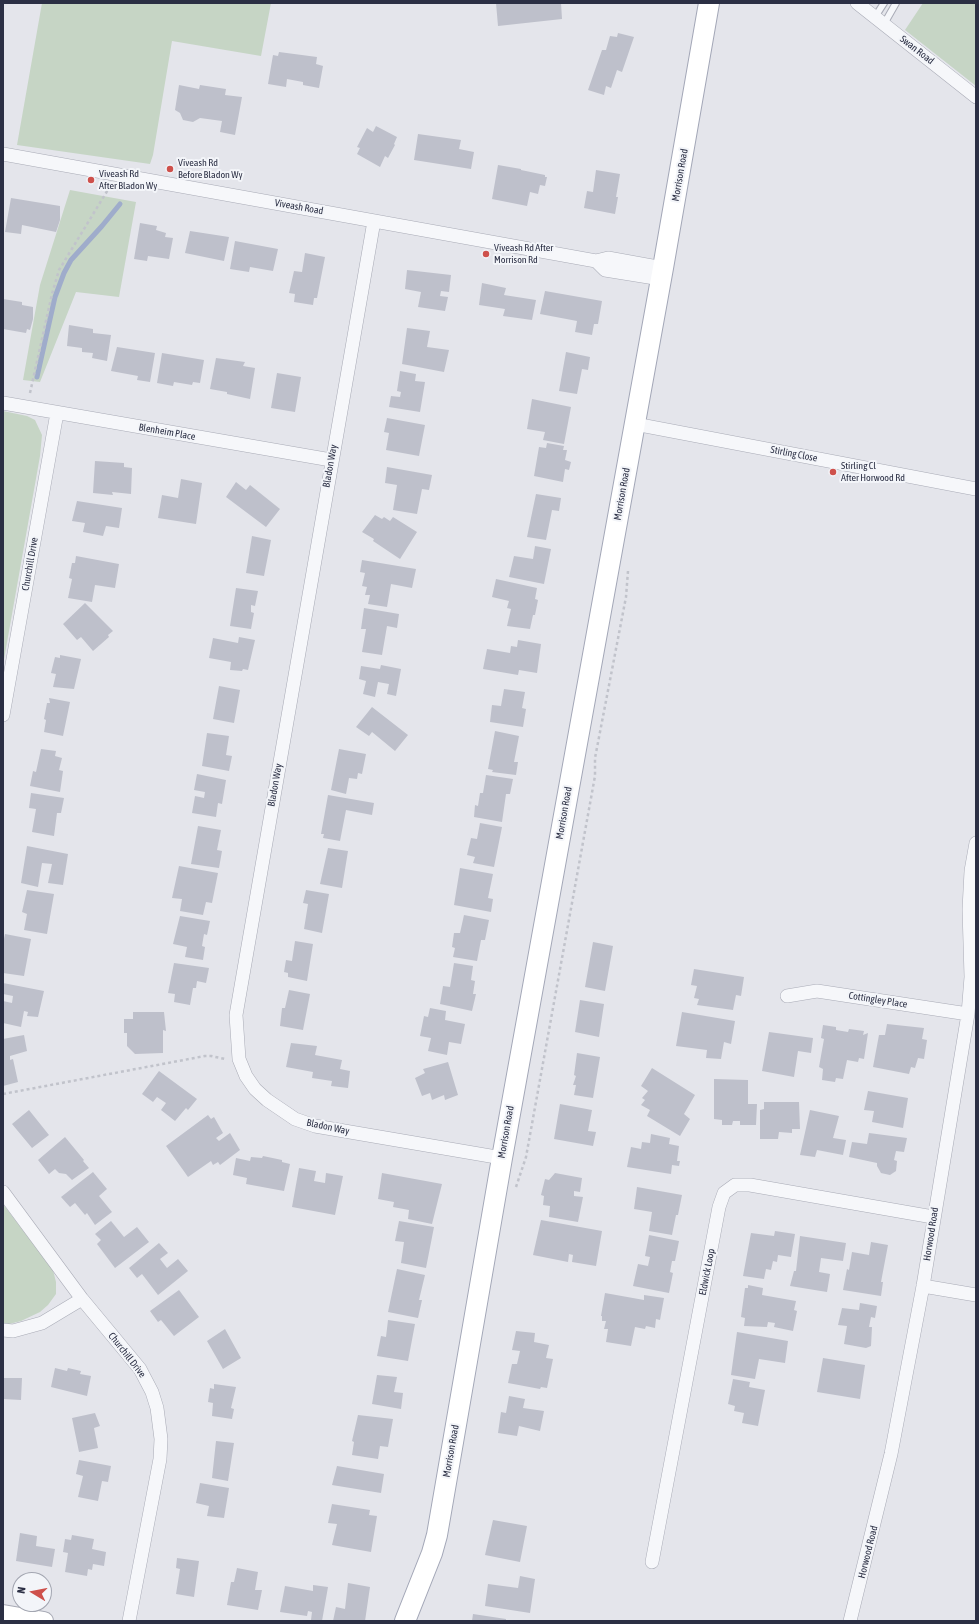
<!DOCTYPE html>
<html>
<head>
<meta charset="utf-8">
<style>
  body { margin:0 }
  #map { position:relative; width:979px; height:1624px; overflow:hidden; background:#e4e5eb; font-family:"Asap Condensed",sans-serif }
  canvas { display:block }
  .frame { position:absolute; inset:0; border:4px solid #2b2f44; pointer-events:none }
  .north { position:absolute; left:12px; top:1572px; width:40px; height:40px; box-sizing:border-box; background:#f3f5f9; border:1px solid #a3a6b1; border-radius:50%; rotate:280deg; font-size:11px; font-weight:700; line-height:16px; text-align:center; color:#2b2f44 }
  .north::after { content:''; display:block; margin:auto; width:14px; height:18px; background:#ce504b; clip-path:polygon(50% 0,100% 100%,50% 72%,0 100%) }
</style>
</head>
<body>
<div id="map">
<canvas width="979" height="1624"></canvas>
<div class="frame"></div>
<div class="north">N</div>
</div>
<script>
const c = document.querySelector('canvas').getContext('2d');
c.lineJoin = 'round';
function paint(path, color) { c.fillStyle = color; c.fill(path, 'evenodd'); }
const poly = rows => new Path2D(rows.map(r => 'M' + r).join(''));
function strokePath(path, color, width, dash) { c.strokeStyle = color; c.lineWidth = width; c.lineCap = dash ? 'butt' : 'round'; c.setLineDash(dash || []); c.stroke(path); }
function label(font, color, halo, rows, align = 'center') {
  c.font = font + ' "Asap Condensed",sans-serif'; c.lineWidth = 4; c.setLineDash([]); c.textBaseline = 'middle'; c.strokeStyle = halo; c.fillStyle = color; for (const [text, x, y, turn = 0] of rows) {
    c.save(); c.translate(x, y); c.rotate((+turn || 0) * Math.PI / 180); c.textAlign = isNaN(turn) ? turn : align; if (halo) c.strokeText(text, 0, 0); c.fillText(text, 0, 0); c.restore();
  }
}
paint(poly([
  [42,3,271,3,261,56,172,41,153,155,150,164,17,145],
  [923,3,976,3,976,86,905,30],
  [70,190,136,202,119,297,76,292,40,382,23,380,40,285],
  [3,411,27,416,35,420,42,435,40,456,3,665],
  [3,1204,53,1270,56,1282,56,1294,48,1305,40,1312,21,1321,9,1324,3,1323]
]), '#c6d5c5');
strokePath(poly([
  [37,377,55,297,64,273,71,260,102,226,120,204]
]), '#9faccb', 5);
paint(poly([
  [496,3,561,3,562,19,498,26],
  [618,33,634,37,622,72,617,70,611,88,606,86,604,95,588,90,602,50,606,50,610,36,617,37],
  [279,52,317,57,316,64,323,66,319,88,303,85,303,82,287,79,286,87,268,84,273,55,278,56],
  [179,85,199,89,200,85,226,89,225,95,242,97,235,135,220,132,222,121,200,118,193,122,183,120,180,113,175,110],
  [376,126,397,137,394,144,395,145,388,158,385,156,380,167,357,154,360,148,357,147,367,128,373,132],
  [418,134,461,140,459,149,474,152,471,169,414,160],
  [498,165,521,169,521,170,545,175,545,177,547,177,545,186,540,185,538,194,530,192,527,206,492,199],
  [596,170,620,174,616,197,618,197,615,214,584,208,587,191,593,192],
  [11,198,60,206,60,220,56,232,22,225,21,234,5,232],
  [140,223,157,226,156,230,166,233,165,237,173,238,169,259,148,256,147,261,134,259],
  [190,231,229,237,224,261,185,253],
  [235,241,278,249,273,271,250,267,249,272,230,269],
  [305,253,325,257,317,298,314,298,313,305,294,302,295,294,289,293,294,271,302,272],
  [407,270,451,275,449,292,441,291,440,296,448,297,445,311,418,307,421,292,405,289],
  [482,283,506,288,504,295,536,300,532,320,503,316,505,309,479,305],
  [545,291,602,301,598,324,594,324,592,335,575,332,577,321,540,314],
  [3,299,22,302,22,305,33,307,33,319,30,330,27,329,26,333,3,329],
  [69,325,93,329,93,333,111,335,107,361,92,358,93,353,82,352,82,348,67,346],
  [407,328,430,331,427,347,449,350,444,372,402,364],
  [117,347,155,353,150,382,137,380,138,376,111,371],
  [566,352,590,357,588,370,582,369,577,394,559,391],
  [162,353,204,360,200,383,193,382,192,385,174,382,173,386,157,383],
  [216,358,245,362,243,366,255,368,250,399,227,394,227,392,210,389],
  [400,371,416,374,415,381,425,382,420,412,389,407,391,396,400,397,401,392,397,391],
  [277,373,301,377,295,412,271,408],
  [532,399,571,407,564,444,543,440,545,432,527,429],
  [387,418,425,425,419,456,386,450,389,433,384,432],
  [547,443,564,446,563,450,567,450,565,460,571,462,569,470,565,469,563,482,534,476,539,447,546,448],
  [95,461,124,463,124,467,132,468,131,494,112,492,113,495,93,493],
  [387,467,432,475,429,490,422,489,417,514,393,510,397,485,385,483],
  [181,479,202,483,196,524,158,518,162,495,178,498],
  [236,482,246,490,250,485,280,509,266,527,226,497],
  [536,494,561,498,559,511,552,510,546,540,527,537],
  [77,501,122,508,119,528,106,526,103,536,83,532,85,523,72,521],
  [375,515,382,519,384,517,390,521,393,517,417,532,400,559,373,541,374,539,362,532],
  [252,536,271,540,264,576,246,573],
  [535,546,551,549,544,584,509,577,514,556,533,559],
  [76,556,119,564,115,588,95,585,92,602,68,598,72,579,69,578,72,563,75,563],
  [362,560,416,569,412,588,391,584,387,607,368,604,370,595,365,595,367,587,362,586,365,573,360,572],
  [496,579,537,588,535,599,538,600,535,615,533,615,530,629,507,626,511,609,507,608,509,601,492,597],
  [236,588,258,591,255,606,251,605,251,612,254,613,251,629,230,626],
  [85,603,113,631,108,635,109,637,93,651,81,637,77,640,63,624],
  [364,608,399,614,397,628,387,626,382,655,362,652,366,629,361,629],
  [239,637,255,640,248,670,243,669,242,671,230,670,231,662,209,658,213,638,238,643],
  [518,640,541,644,537,673,519,670,518,675,483,669,487,649,510,653,511,646,517,647],
  [60,655,81,659,74,689,53,687,56,674,51,673,55,657,60,658],
  [381,665,401,669,396,696,387,694,389,684,378,682,375,697,363,694,366,681,359,679,361,666,380,669],
  [219,686,240,690,234,723,213,719],
  [504,689,525,692,522,708,526,709,523,727,490,722,492,705,501,706],
  [49,698,70,702,63,736,44,732,46,720,44,719,47,703,50,703],
  [372,707,408,735,395,751,372,732,369,736,356,727],
  [495,731,519,736,514,762,518,762,516,775,492,772,493,770,488,769],
  [207,733,229,736,226,755,232,756,229,771,202,766],
  [41,749,56,751,55,756,62,758,59,770,63,771,60,792,30,786,33,771,36,772],
  [339,749,366,754,362,774,358,773,357,779,349,778,346,794,331,790],
  [197,774,226,780,222,804,218,803,216,817,192,813,195,796,204,798,205,792,194,790],
  [486,775,513,779,510,794,506,794,502,822,474,817,475,805,478,806,480,793,483,793],
  [31,793,64,798,61,813,57,813,54,836,32,832,36,809,29,808],
  [328,795,374,803,372,815,346,810,340,841,323,838,324,834,321,834],
  [480,823,502,827,494,867,473,863,475,857,467,855,471,838,477,839],
  [198,826,221,830,217,850,222,851,219,868,191,864],
  [27,846,68,854,63,885,48,883,52,864,42,863,38,887,21,883],
  [328,848,348,851,342,888,320,884],
  [179,866,218,873,212,903,206,902,203,915,180,911,182,899,172,898],
  [460,868,493,874,488,898,493,899,491,912,454,905],
  [27,890,54,894,47,934,24,930,27,914,22,912],
  [306,890,329,894,322,933,304,929,308,904,303,903],
  [464,915,489,920,485,940,481,940,477,961,453,957,455,948,452,947,454,933,460,933],
  [180,916,210,921,207,935,204,934,202,946,205,947,203,960,185,957,187,947,173,944],
  [5,934,31,939,24,976,3,973,3,944],
  [295,941,313,944,307,981,288,977,288,973,284,972,286,960,292,961],
  [593,942,613,946,605,991,585,987],
  [174,963,209,968,206,983,197,981,196,988,193,988,190,1005,174,1002,175,994,168,993],
  [454,963,473,966,471,980,475,981,473,994,476,994,472,1011,440,1004,443,986,450,987],
  [694,969,744,977,741,996,736,995,733,1010,697,1005,699,999,694,998,697,986,691,985],
  [3,983,44,991,38,1017,27,1016,28,1012,24,1011,21,1027,3,1023,3,1001,12,1003,13,996,3,994],
  [289,990,310,994,303,1030,280,1026,282,1008,285,1008],
  [580,1000,604,1004,599,1037,575,1032],
  [430,1008,446,1011,445,1020,465,1024,461,1044,449,1042,447,1055,428,1051,431,1038,420,1036,424,1016,428,1017],
  [133,1012,164,1012,166,1031,163,1030,163,1053,135,1054,127,1046,127,1033,124,1033,124,1019,133,1019],
  [682,1012,735,1021,731,1044,724,1042,721,1059,706,1058,707,1050,676,1046],
  [887,1024,924,1028,922,1039,927,1040,924,1059,918,1058,915,1068,911,1067,909,1074,873,1067,879,1035,885,1035],
  [823,1025,836,1027,836,1030,848,1032,849,1029,864,1031,863,1035,868,1033,864,1059,859,1058,858,1062,847,1060,843,1079,836,1078,835,1082,822,1080,823,1069,819,1067,824,1039,821,1038],
  [769,1032,813,1038,811,1053,798,1051,794,1077,762,1071],
  [24,1035,27,1051,10,1056,10,1060,13,1059,18,1082,3,1086,3,1039],
  [291,1043,317,1046,315,1055,342,1060,340,1069,350,1071,348,1088,331,1086,332,1081,312,1078,313,1072,286,1067],
  [577,1053,600,1057,593,1098,574,1095,576,1085,573,1085,576,1076,574,1075],
  [448,1062,458,1095,445,1100,444,1095,432,1100,430,1093,422,1096,415,1078,425,1073,423,1069],
  [652,1068,695,1095,684,1114,690,1119,680,1136,647,1116,650,1110,641,1105,645,1100,642,1098,648,1091,641,1086],
  [159,1071,197,1099,188,1110,186,1108,175,1121,161,1110,166,1103,157,1097,153,1102,142,1094],
  [714,1079,748,1080,748,1104,757,1104,756,1125,740,1125,740,1121,733,1121,732,1125,722,1125,722,1120,714,1119],
  [868,1091,908,1098,903,1128,872,1122,874,1111,864,1110],
  [764,1102,799,1102,800,1129,792,1129,792,1133,779,1132,778,1139,760,1139,760,1110,764,1109],
  [560,1104,592,1110,588,1131,596,1132,593,1146,554,1139],
  [29,1110,49,1135,32,1148,12,1124],
  [810,1110,839,1116,833,1138,846,1140,843,1155,817,1150,815,1157,800,1155],
  [208,1115,211,1119,214,1117,223,1133,216,1138,219,1141,230,1133,240,1150,220,1165,218,1162,213,1165,211,1161,188,1177,166,1146],
  [869,1133,907,1138,904,1152,896,1151,894,1160,897,1161,896,1171,890,1175,881,1173,877,1166,877,1163,849,1157,852,1142,867,1144],
  [651,1134,670,1138,669,1144,679,1146,677,1161,680,1161,679,1166,672,1165,671,1174,627,1167,631,1147,641,1149,642,1142,650,1143],
  [65,1137,84,1160,83,1161,89,1168,72,1180,66,1174,59,1173,55,1169,49,1174,38,1160],
  [263,1156,282,1160,282,1162,290,1164,284,1191,246,1184,247,1178,233,1175,236,1158,250,1161,251,1157,262,1158],
  [299,1168,316,1171,314,1181,325,1183,326,1173,343,1176,335,1215,292,1207],
  [93,1172,107,1189,99,1196,112,1212,95,1225,87,1213,85,1215,75,1203,70,1207,61,1197],
  [382,1173,442,1184,432,1224,408,1219,409,1210,393,1207,394,1202,378,1199],
  [555,1173,582,1178,580,1192,574,1191,574,1196,583,1197,578,1222,549,1217,550,1206,543,1205,544,1196,541,1195,545,1179,549,1180],
  [637,1187,682,1195,678,1215,676,1215,672,1235,649,1231,652,1212,634,1209],
  [541,1220,602,1231,596,1266,572,1262,573,1255,569,1254,568,1262,533,1255],
  [111,1221,124,1237,137,1227,149,1242,115,1268,97,1244,101,1240,95,1234],
  [399,1221,434,1227,426,1268,401,1263,404,1242,395,1241],
  [775,1231,795,1234,791,1257,778,1255,777,1262,773,1261,771,1270,766,1269,764,1279,743,1276,751,1233,774,1236],
  [649,1235,679,1241,675,1261,672,1261,670,1272,673,1273,669,1293,633,1286,638,1264,648,1266,650,1257,645,1256],
  [800,1236,846,1243,843,1261,821,1258,819,1272,830,1274,827,1292,790,1286,794,1271,796,1271],
  [871,1242,888,1245,881,1282,883,1282,881,1296,843,1290,847,1269,849,1270,852,1252,869,1255],
  [159,1243,168,1253,160,1259,167,1268,178,1259,188,1271,158,1295,142,1274,137,1278,129,1268],
  [397,1269,425,1275,419,1300,422,1300,418,1318,388,1312],
  [748,1285,763,1288,762,1295,796,1301,794,1310,797,1311,793,1331,774,1327,775,1323,768,1322,767,1327,744,1326,745,1318,741,1317,745,1288,748,1288],
  [179,1290,199,1317,174,1336,161,1320,158,1322,150,1311],
  [605,1293,644,1300,644,1295,664,1298,660,1320,656,1319,655,1328,646,1326,645,1329,635,1327,631,1346,606,1342,608,1329,604,1329,606,1321,602,1321,602,1316,601,1316],
  [860,1303,877,1306,875,1318,871,1317,869,1327,872,1327,871,1346,866,1348,844,1344,847,1326,838,1325,842,1308,859,1310],
  [388,1320,415,1324,408,1361,377,1356,381,1336,386,1337],
  [225,1329,241,1358,223,1369,207,1341],
  [516,1331,535,1333,534,1342,549,1345,546,1358,553,1359,547,1388,541,1387,540,1389,508,1383,512,1364,517,1364,520,1351,512,1350],
  [737,1332,788,1341,785,1363,759,1359,755,1379,731,1375],
  [823,1358,865,1365,860,1399,817,1392],
  [55,1368,67,1371,68,1368,81,1371,80,1374,91,1376,87,1396,51,1387],
  [377,1375,397,1377,394,1392,403,1393,401,1409,372,1404],
  [3,1378,22,1378,21,1400,3,1399],
  [733,1379,750,1382,749,1387,765,1390,758,1426,742,1423,744,1413,734,1411,735,1406,728,1404],
  [214,1384,236,1387,231,1408,234,1409,232,1419,212,1416,213,1403,208,1402,210,1388,214,1389],
  [509,1396,525,1399,523,1408,544,1411,540,1431,519,1426,517,1436,498,1433,501,1412,506,1413],
  [95,1413,100,1426,94,1428,98,1448,79,1452,72,1418],
  [358,1415,393,1419,388,1447,380,1446,378,1459,352,1455,354,1442,352,1441],
  [216,1441,234,1443,228,1481,212,1478],
  [79,1460,111,1466,108,1482,102,1481,98,1501,78,1497,83,1476,76,1474],
  [337,1466,384,1474,381,1493,332,1485],
  [200,1483,229,1488,224,1518,207,1516,209,1506,196,1503],
  [332,1504,370,1510,369,1515,377,1516,371,1552,332,1545,337,1524,328,1523],
  [493,1520,527,1526,520,1562,485,1555],
  [20,1533,37,1536,36,1546,55,1549,52,1567,16,1561],
  [72,1535,94,1539,92,1549,106,1552,104,1566,93,1564,92,1570,88,1569,87,1576,65,1572,68,1553,63,1552,65,1539,71,1540],
  [177,1558,199,1561,194,1597,176,1594,180,1569,176,1568],
  [237,1568,258,1572,255,1590,262,1590,258,1610,227,1605,231,1582,234,1582],
  [520,1576,535,1579,530,1613,485,1606,488,1584,518,1588],
  [348,1583,370,1587,365,1621,333,1621,336,1607,345,1609],
  [313,1585,328,1587,322,1621,311,1620,312,1612,308,1611,307,1616,280,1612,285,1586,313,1591],
  [473,1614,506,1619,506,1621,472,1621]
]), '#bec0cb');
const service = poly([
  [875,17,884,3],
  [884,24,896,3]
]);
const minor = poly([
  [857,3,976,97],
  [3,154,596,261,608,258,663,268],
  [374,221,236,1015,239,1059,246,1076,255,1089,267,1100,295,1119,315,1126,502,1158],
  [596,261,605,270,661,279],
  [3,403,331,460],
  [635,424,976,489],
  [3,715,57,413],
  [787,996,817,991,968,1014],
  [3,1192,82,1299,140,1369,152,1392,157,1408,161,1439,160,1459,129,1621],
  [923,1286,976,1295],
  [3,1330,13,1331,42,1323,82,1299],
  [652,1562,719,1207,724,1193,735,1185,750,1185,933,1217],
  [850,1621,891,1454,923,1286,968,1014,971,977,969,909,971,871,976,843]
]);
const secondary = poly([
  [3,1614,44,1621]
]);
const primary = poly([
  [405,1621,432,1553,437,1535,502,1158,663,268,709,3]
]);
strokePath(service, '#a9abb6', 8);
strokePath(minor, '#a9abb6', 14);
strokePath(secondary, '#a9abb6', 20);
strokePath(primary, '#a3a7b7', 22);
strokePath(poly([
  [30,393,52,294,59,270,109,188],
  [3,1094,205,1056,211,1056,225,1059],
  [516,1187,526,1157,595,776,595,758,626,597,628,571]
]), '#c1c3cb', 2.5, [3, 3]);
strokePath(service, '#f6f7fa', 6);
strokePath(minor, '#f6f7fa', 13);
strokePath(secondary, '#fff', 18);
strokePath(primary, '#fff', 20);
for (const [x, y, r, color] of [
  [170,169,4,"#ce504b"],
  [91,180,4,"#ce504b"],
  [486,254,4,"#ce504b"],
  [833,472,4,"#ce504b"]
]) { const dot = new Path2D(); dot.arc(x, y, r, 0, 2 * Math.PI); c.fillStyle = color; c.fill(dot); strokePath(dot, '#f3f5f9', 1.5); }
label('10px', '#2b2f44', '#f3f5f9', [
  ["Swan Road",917,50,38],
  ["Morrison Road",680,175,-80],
  ["Viveash Road",299,207,10],
  ["Blenheim Place",167,432,10],
  ["Stirling Close",794,454,11],
  ["Bladon Way",330,466,-80],
  ["Morrison Road",622,494,-80],
  ["Churchill Drive",30,564,-80],
  ["Bladon Way",275,785,-80],
  ["Morrison Road",564,813,-80],
  ["Cottingley Place",878,1000,9],
  ["Bladon Way",328,1127,12],
  ["Morrison Road",506,1132,-80],
  ["Horwood Road",931,1234,-81],
  ["Eldwick Loop",707,1272,-79],
  ["Churchill Drive",127,1355,52],
  ["Morrison Road",451,1451,-80],
  ["Horwood Road",868,1552,-76]
]);
label('10px', '#2b2f44', '#f3f5f9', [
  ["Viveash Rd",178,163],
  ["Before Bladon Wy",178,175],
  ["Viveash Rd",99,174],
  ["After Bladon Wy",99,186],
  ["Viveash Rd After",494,248],
  ["Morrison Rd",494,260],
  ["Stirling Cl",841,466],
  ["After Horwood Rd",841,478]
], 'left');
</script>
</body>
</html>
